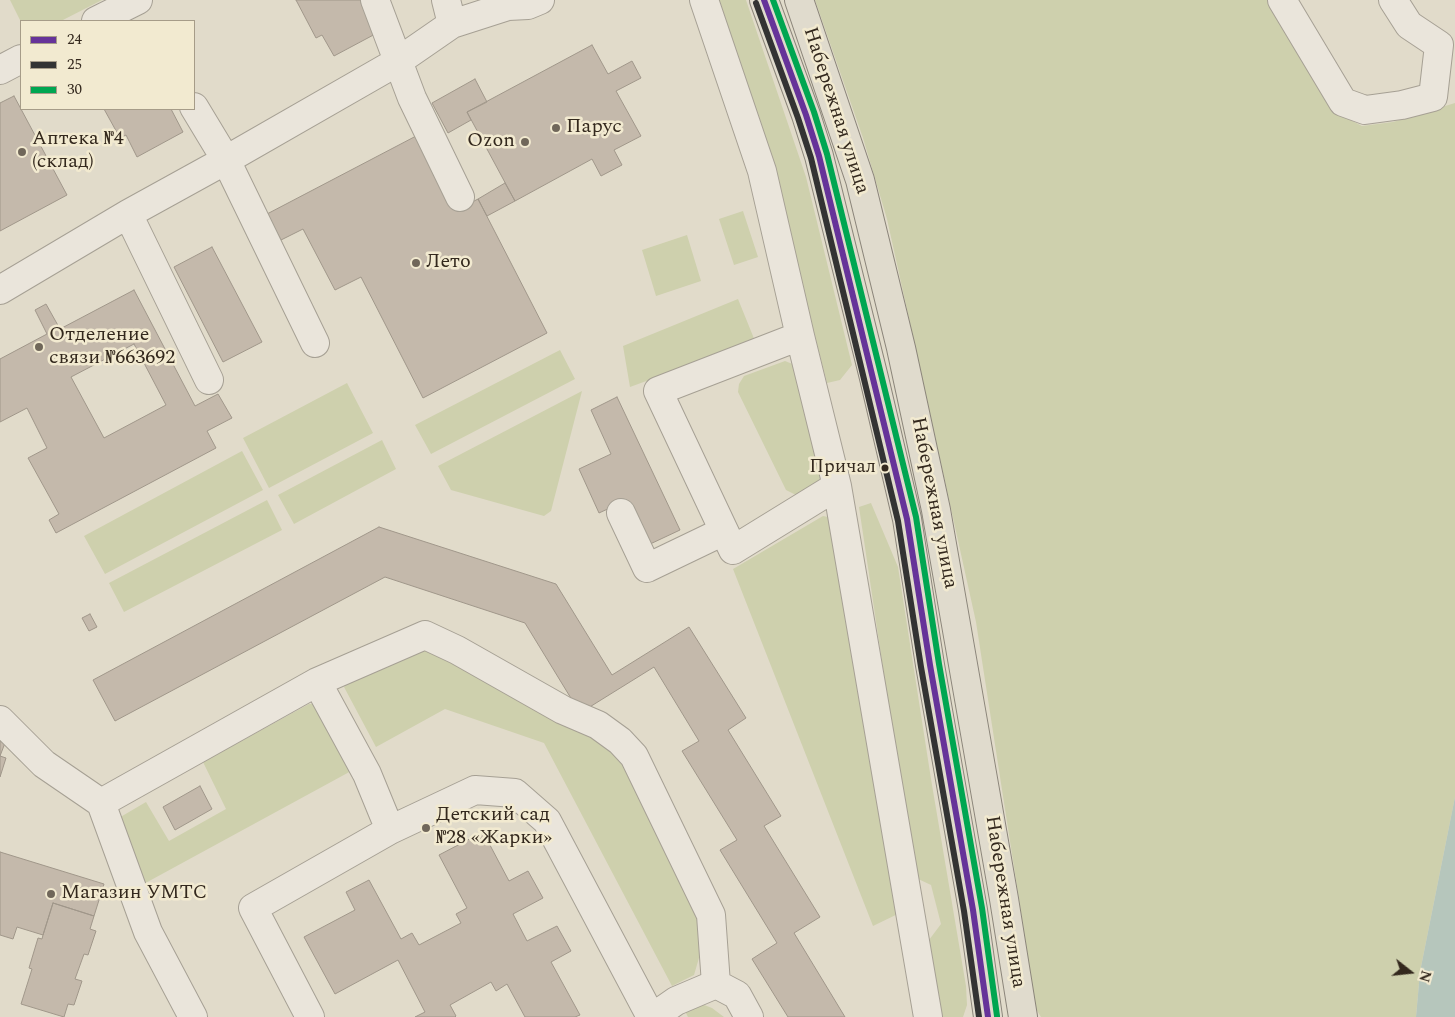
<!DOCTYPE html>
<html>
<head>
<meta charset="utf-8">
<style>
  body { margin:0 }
  #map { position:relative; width:1455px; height:1017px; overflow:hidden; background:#e1dbca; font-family:Spectral,serif }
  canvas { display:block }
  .legend { position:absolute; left:20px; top:20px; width:175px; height:90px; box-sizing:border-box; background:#f2ead0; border:1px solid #a69c88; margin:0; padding:6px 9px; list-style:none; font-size:15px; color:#33281d }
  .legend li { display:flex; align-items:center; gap:10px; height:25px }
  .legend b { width:25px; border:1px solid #a69c88 }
  .north { position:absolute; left:1385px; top:947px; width:50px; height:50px; -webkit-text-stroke:4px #f2ead0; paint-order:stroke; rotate:106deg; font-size:14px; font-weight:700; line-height:20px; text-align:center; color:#33281d }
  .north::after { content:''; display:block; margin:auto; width:18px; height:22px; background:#33281d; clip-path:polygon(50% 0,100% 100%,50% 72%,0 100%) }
</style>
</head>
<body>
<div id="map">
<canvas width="1455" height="1017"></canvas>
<ul class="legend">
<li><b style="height:6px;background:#639"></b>24</li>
<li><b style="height:6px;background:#333"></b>25</li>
<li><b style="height:6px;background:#00a651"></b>30</li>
</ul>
<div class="north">N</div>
</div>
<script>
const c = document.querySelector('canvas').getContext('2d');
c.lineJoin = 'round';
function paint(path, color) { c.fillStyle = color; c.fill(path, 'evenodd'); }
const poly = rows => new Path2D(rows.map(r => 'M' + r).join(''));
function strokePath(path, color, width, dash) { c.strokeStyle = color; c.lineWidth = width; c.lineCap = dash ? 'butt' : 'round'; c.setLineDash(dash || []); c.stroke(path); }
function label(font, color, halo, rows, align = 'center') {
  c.font = font + ' Spectral,serif'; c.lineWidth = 5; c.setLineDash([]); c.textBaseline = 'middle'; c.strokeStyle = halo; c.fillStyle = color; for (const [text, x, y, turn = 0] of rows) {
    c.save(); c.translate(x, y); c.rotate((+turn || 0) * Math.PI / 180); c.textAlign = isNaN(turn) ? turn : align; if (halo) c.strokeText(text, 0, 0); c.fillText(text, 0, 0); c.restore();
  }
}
paint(poly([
  [10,0,102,0,61,21,21,22],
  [714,0,746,0,806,177,852,365,840,380,827,383,772,170],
  [815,0,1271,0,1339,114,1362,126,1393,122,1455,103,1455,797,1420,972,1416,1017,1041,1017,1036,1009,976,622,887,219,863,138],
  [743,211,758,257,734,265,719,219],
  [687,235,701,281,656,296,642,250],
  [738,299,755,341,630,387,623,346],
  [560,350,575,379,431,454,415,425],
  [785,361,795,365,826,480,807,496,796,495,786,490,738,392,739,384,744,376],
  [347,383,373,433,269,488,243,438],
  [582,391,551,511,544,516,451,490,438,466],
  [382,440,396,469,294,524,278,495],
  [242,451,263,490,105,574,84,536],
  [267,500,282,530,124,612,109,583],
  [871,503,898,567,931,779,966,986,967,1005,963,1017,938,1017,926,944,941,924,931,885,914,877,859,507],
  [823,516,833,518,906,910,873,926,733,569],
  [425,649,436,650,626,756,701,920,701,951,694,975,672,986,544,743,445,709,376,747,344,687,351,679],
  [309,704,315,704,353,770,140,886,112,822,146,802,169,841,226,809,203,762],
  [694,1001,712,1008,724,1017,688,1017,681,1003]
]), '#ced0ad');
paint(poly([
  [1455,797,1455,1017,1416,1017,1420,972]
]), '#b6c6bc');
const building = poly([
  [296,0,362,0,379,32,334,56,322,35,316,38,296,0],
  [592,45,608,74,632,61,641,78,616,91,641,136,614,150,622,165,601,176,592,159,515,201,467,112,592,45],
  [475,79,487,102,467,112,471,120,448,133,432,103,475,79],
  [14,96,67,195,0,231,0,103,14,96],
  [104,109,171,109,183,132,137,157,126,135,120,138,104,109],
  [418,135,457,210,478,199,547,333,423,398,361,277,335,290,303,229,281,240,267,214,418,135],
  [505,183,515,201,487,216,478,199,505,183],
  [212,247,262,342,223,362,174,267,212,247],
  [134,290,195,406,218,394,232,418,207,431,216,448,56,533,49,520,59,514,28,458,47,448,27,408,0,422,0,359,47,334,35,310,46,304,60,329,134,290],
  [134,344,166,405,104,438,71,377,134,344],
  [617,397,680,530,648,545,627,500,599,513,579,469,611,454,591,410,617,397],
  [379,527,556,584,612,675,689,627,746,718,728,730,781,816,764,826,820,917,794,933,845,1017,788,1017,752,959,777,943,720,850,737,840,682,751,699,741,654,667,580,713,525,623,385,577,115,721,93,680,379,527],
  [90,614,97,627,89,631,82,618,90,614],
  [0,741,5,743,0,756,6,758,0,777,0,741],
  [200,786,212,809,175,830,163,807,200,786],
  [483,832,509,881,528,871,543,898,513,914,527,941,557,926,571,951,551,962,580,1015,575,1017,525,1017,507,984,496,991,491,982,450,1005,456,1016,455,1017,415,1017,425,1012,398,960,335,994,304,937,355,910,346,892,369,880,401,939,412,933,419,945,461,923,456,914,467,908,439,855,483,832],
  [0,852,104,884,94,916,53,903,43,935,17,927,13,939,0,935,0,852],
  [53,903,94,916,90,929,96,931,88,955,84,954,75,979,82,981,74,1005,68,1004,64,1017,21,1004,32,969,29,968,38,938,42,939,43,935,53,903]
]);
paint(building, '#c4b9ab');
strokePath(building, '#a0978a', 1);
const minor = poly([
  [375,0,412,98,460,197],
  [446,0,452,24],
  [704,0,762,171,800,336,837,486,928,1017],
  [1282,0,1343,102,1365,110,1402,105,1433,97,1439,45,1409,25,1393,0],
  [96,21,138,0],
  [0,70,21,59],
  [194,107,226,160,315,343],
  [128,214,209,380],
  [0,290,128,214,226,160,397,62,452,24,508,6,528,5,540,0],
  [800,336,658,391,733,550,837,486],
  [621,513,647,568,724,531],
  [317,682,367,774,390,830],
  [0,720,44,764,101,803,148,932,193,1017],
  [101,803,317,682,425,635,457,650,563,710,598,725,620,741,634,756,711,915,716,984,737,995,749,1017],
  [310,1017,253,908,390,830,475,790,515,793,547,821,651,1017],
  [653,1017,676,1001,716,984]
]);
const major = poly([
  [764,0,806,115,819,156,874,378,907,519,930,665,973,910,988,1017],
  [799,0,860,180,901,348,936,510,1004,899,1023,1017]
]);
strokePath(minor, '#a6a094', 30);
strokePath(major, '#8b857a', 30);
strokePath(minor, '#eae5db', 28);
strokePath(major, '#e0dbcd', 28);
strokePath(poly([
  [764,0,806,115,819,156,907,519,930,665,973,910,988,1017]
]), '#639', 6);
strokePath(poly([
  [756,3,798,118,811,158,898,521,921,667,964,911,979,1017]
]), '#333', 6);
strokePath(poly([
  [773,0,814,112,827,154,916,517,939,664,982,908,997,1016]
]), '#00a651', 6);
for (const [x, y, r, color] of [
  [556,128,5,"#70675a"],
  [525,142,5,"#70675a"],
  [22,152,5,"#70675a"],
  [416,263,5,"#70675a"],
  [39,347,5,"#70675a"],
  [885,468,4.5,"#33281d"],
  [426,828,5,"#70675a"],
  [51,894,5,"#70675a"]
]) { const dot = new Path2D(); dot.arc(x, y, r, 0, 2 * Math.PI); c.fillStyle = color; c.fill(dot); strokePath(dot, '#f2ead0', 2); }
label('19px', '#33281d', '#f2ead0', [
  ["Причал",876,468]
], 'right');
label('20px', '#33281d', '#f2ead0', [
  ["Набережная улица",835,111,72],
  ["Набережная улица",933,503,79],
  ["Набережная улица",1004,902,81]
]);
label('20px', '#33281d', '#f2ead0', [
  ["Парус",566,128],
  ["Аптека №4",32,140],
  ["(склад)",32,163],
  ["Ozon",515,142,"right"],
  ["Лето",426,263],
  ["Отделение",49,336],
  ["связи №663692",49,359],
  ["Детский сад",436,816],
  ["№28 «Жарки»",436,839],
  ["Магазин УМТС",61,894]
], 'left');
</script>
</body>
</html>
